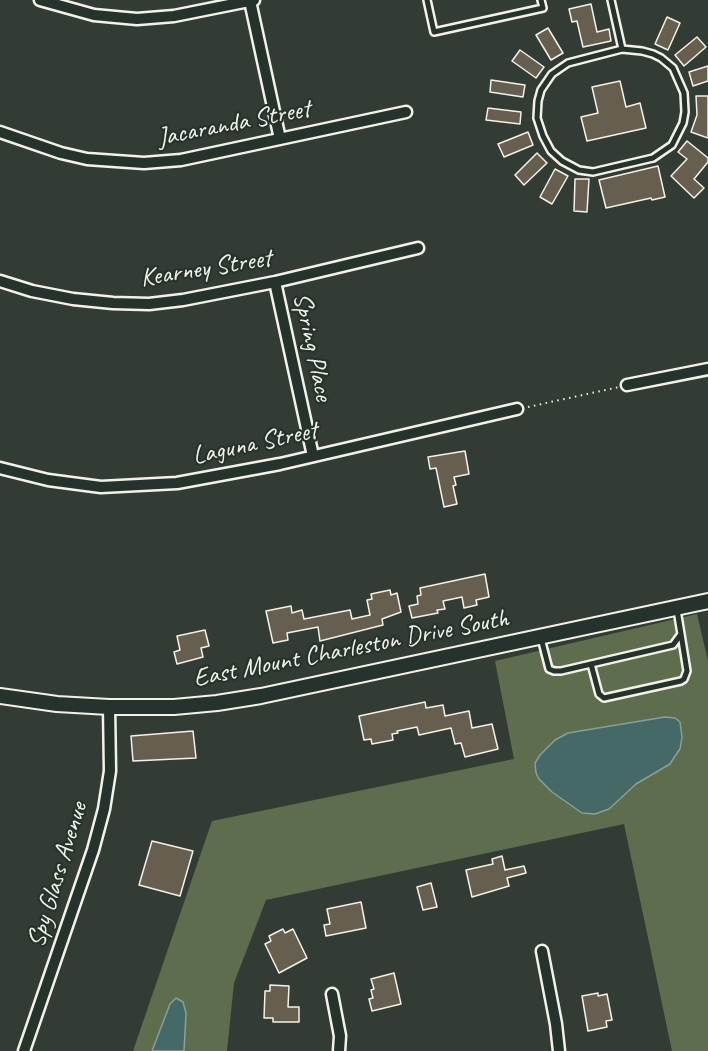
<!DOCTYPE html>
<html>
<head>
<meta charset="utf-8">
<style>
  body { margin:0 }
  canvas { display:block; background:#333c34 }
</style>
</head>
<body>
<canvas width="708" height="1051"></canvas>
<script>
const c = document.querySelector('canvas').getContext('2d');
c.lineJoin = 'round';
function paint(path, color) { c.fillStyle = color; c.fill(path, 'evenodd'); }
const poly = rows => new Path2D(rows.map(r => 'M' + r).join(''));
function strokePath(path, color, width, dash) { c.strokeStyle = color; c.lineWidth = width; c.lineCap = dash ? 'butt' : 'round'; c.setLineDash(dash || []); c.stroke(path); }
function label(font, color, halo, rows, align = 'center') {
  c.font = font + ' Caveat,sans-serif'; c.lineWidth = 4.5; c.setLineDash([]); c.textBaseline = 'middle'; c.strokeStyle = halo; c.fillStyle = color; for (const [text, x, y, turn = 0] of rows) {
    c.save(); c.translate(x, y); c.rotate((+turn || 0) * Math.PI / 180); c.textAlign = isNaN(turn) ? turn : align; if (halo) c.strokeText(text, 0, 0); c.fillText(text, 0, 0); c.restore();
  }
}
paint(poly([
  [697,614,708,661,708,1051,672,1051,624,824,266,900,234,983,227,1051,133,1051,212,821,514,759,495,661]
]), '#5e6d4e');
const water = poly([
  [665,717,675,718,680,722,682,737,680,749,675,756,670,764,636,784,609,809,595,814,582,813,552,792,539,779,536,773,535,763,540,755,555,740,568,733,665,717],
  [176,998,183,1002,186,1013,184,1051,152,1051,170,1004,176,998]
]);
paint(water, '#446967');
strokePath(water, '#8a9f9b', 1.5);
const building = poly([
  [591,4,597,32,609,29,611,41,583,47,577,21,572,22,569,9,591,4],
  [667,17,680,23,668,50,655,44,667,17],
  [548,28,563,53,551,60,536,35,548,28],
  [697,37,706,47,684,66,675,55,697,37],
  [520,50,544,67,536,78,512,61,520,50],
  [708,66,708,81,693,86,689,72,708,66],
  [491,80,525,85,523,97,490,92,491,80],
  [620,81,626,107,640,103,646,128,587,141,581,117,598,113,592,87,620,81],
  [696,96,708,96,708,138,691,132,697,115,696,96],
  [488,108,521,112,520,124,486,120,488,108],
  [528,132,533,145,504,157,498,144,528,132],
  [687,141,708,158,708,162,694,179,704,188,694,198,671,176,687,159,678,152,687,141],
  [537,153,547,163,524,185,515,175,537,153],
  [658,166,665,197,652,200,651,198,606,208,599,180,658,166],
  [555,169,568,176,552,204,540,197,555,169],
  [575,179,589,179,587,212,574,211,575,179],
  [465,451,469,474,454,477,456,485,453,486,457,504,444,507,436,468,430,469,428,457,465,451],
  [485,574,489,597,476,600,477,605,464,608,462,597,443,601,445,609,437,610,438,613,412,618,409,606,418,604,417,596,421,595,420,588,485,574],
  [390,590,391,595,397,593,401,612,382,619,383,625,320,641,318,627,287,633,288,640,273,643,266,611,291,606,292,613,302,610,304,619,350,610,352,619,370,615,367,600,372,599,371,594,390,590],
  [205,630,209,646,201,648,203,657,177,664,174,652,180,650,177,636,205,630],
  [425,702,426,708,443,705,445,716,469,711,472,728,492,724,498,749,465,757,461,743,455,744,451,728,419,735,417,727,397,731,398,733,392,734,393,740,372,744,371,739,364,740,359,716,425,702],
  [193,731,196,758,133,761,131,736,193,731],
  [152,841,193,851,180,896,139,885,152,841],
  [502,856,505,870,524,866,526,873,507,878,509,886,472,897,466,870,493,864,492,859,502,856],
  [431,883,437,907,423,910,417,887,431,883],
  [361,902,366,928,326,936,324,925,330,924,327,909,361,902],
  [283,929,285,933,293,929,307,958,279,973,265,944,271,941,269,936,283,929],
  [394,973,401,1004,372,1011,369,999,373,998,371,990,374,989,371,979,394,973],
  [270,985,289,986,288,1007,299,1007,299,1022,273,1022,273,1018,264,1018,265,991,270,991,270,985],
  [598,993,598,996,607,994,612,1020,606,1021,607,1027,588,1031,582,996,598,993]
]);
paint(building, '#665f4f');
strokePath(building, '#f4f1e8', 1.5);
const lane = poly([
  [427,0,434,32,543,8,541,0],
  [611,0,622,49],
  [622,49,642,51,653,54,661,58,673,68,684,93,685,112,683,123,672,145,653,158,593,172,579,170,562,161,551,151,543,136,537,118,538,101,541,90,552,74,568,63,622,49],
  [541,638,549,669,554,671,561,671,673,645,681,634,677,610],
  [591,664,599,694,604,698,681,681,684,679,687,671,681,634]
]);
const street = poly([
  [40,0,94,15,137,19,174,16,254,0],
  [250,1,280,139],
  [0,132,61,153,87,159,144,163,181,160,406,112],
  [0,281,32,291,73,299,113,303,149,304,183,300,275,282,418,248],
  [275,282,313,456],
  [627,385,708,369],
  [0,468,48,480,101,487,177,483,280,464,517,409],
  [542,951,556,1024,559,1051],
  [332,994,340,1036,339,1051],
  [24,1051,93,850,104,809,110,771,109,707]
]);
const secondary = poly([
  [0,696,57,704,109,707,174,707,217,703,261,696,708,601]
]);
strokePath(lane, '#f4f1e8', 10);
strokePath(street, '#f4f1e8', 15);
strokePath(secondary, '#f4f1e8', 18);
strokePath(poly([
  [528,407,619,387]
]), '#f4f1e8', 2, [1.5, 4.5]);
strokePath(lane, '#26332d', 5);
strokePath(street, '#26332d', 10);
strokePath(secondary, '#26332d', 14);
label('26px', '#f4f1e8', '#26332d', [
  ["Jacaranda Street",234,124,-11],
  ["Kearney Street",206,269,-9],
  ["Spring Place",312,347,78],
  ["Laguna Street",255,444,-12],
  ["East Mount Charleston Drive South",351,649,-11],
  ["Spy Glass Avenue",58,875,-73]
]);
</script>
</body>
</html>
